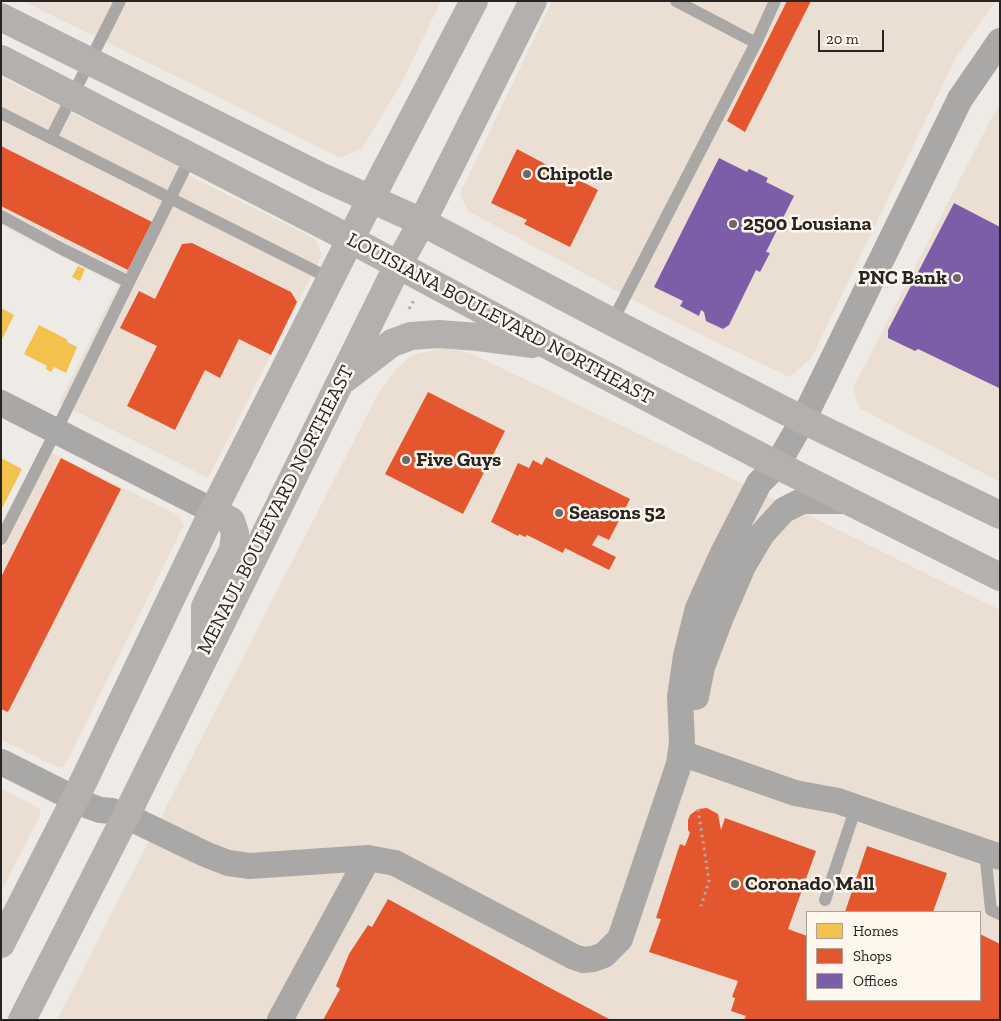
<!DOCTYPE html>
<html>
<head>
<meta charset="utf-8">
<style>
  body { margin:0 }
  #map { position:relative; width:1001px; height:1021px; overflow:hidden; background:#eeeae5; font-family:"Zilla Slab",serif }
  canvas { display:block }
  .frame { position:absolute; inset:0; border:2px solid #272421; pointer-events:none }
  .legend { position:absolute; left:806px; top:911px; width:175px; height:90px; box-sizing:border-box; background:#fff7ee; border:1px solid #a9a39c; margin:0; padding:6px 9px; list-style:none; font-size:15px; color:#272421 }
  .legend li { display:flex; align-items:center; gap:10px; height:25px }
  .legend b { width:25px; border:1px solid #a9a39c }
  .scale { position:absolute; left:818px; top:30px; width:66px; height:22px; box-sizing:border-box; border:2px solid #272421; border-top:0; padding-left:6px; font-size:15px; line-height:18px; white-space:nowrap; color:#272421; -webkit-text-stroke:4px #fff7ee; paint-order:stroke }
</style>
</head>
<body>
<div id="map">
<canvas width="1001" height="1021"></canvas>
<div class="frame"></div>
<ul class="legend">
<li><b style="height:14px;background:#f2c14e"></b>Homes</li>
<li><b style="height:14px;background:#e4572e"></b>Shops</li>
<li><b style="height:14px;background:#7b5ea7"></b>Offices</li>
</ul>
<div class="scale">20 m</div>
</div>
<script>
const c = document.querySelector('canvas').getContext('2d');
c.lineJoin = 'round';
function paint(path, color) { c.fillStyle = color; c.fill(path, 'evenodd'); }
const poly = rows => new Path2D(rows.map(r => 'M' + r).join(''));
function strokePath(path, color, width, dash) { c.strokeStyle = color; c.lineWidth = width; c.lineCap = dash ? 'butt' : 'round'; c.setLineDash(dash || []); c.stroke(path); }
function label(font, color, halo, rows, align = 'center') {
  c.font = font + ' "Zilla Slab",serif'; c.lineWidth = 5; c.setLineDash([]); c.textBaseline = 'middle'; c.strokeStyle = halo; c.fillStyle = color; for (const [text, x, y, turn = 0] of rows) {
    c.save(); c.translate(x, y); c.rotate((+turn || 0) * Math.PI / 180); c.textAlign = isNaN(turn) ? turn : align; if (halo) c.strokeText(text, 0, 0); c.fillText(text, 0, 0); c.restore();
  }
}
paint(poly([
  [23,1,441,1,400,86,362,148,341,158],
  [552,1,996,1,956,57,811,359,789,377,675,322,468,211,460,194],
  [1,77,176,165,190,176,315,239,322,255,208,478,59,403,118,285,1,225],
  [1000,105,1000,482,859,408,853,388,993,115],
  [444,348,470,353,810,516,1000,610,1000,1020,57,1020,379,392,396,369,412,355],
  [807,912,980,912,980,1000,807,1000],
  [52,453,178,515,184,525,66,763,62,767,57,767,1,739,1,551],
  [1,789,35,806,40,810,40,815,1,892]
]), '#ebdfd4');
paint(poly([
  [78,266,85,269,80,281,72,277],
  [1,308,14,315,1,341],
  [39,325,68,340,67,342,77,347,66,373,54,367,51,372,46,369,47,366,24,354],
  [1,458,22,469,1,510]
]), '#f2c14e');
paint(poly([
  [787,1,811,1,745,132,727,121],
  [1,146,152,222,128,270,1,206],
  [517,149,549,166,552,170,554,167,598,190,570,247,524,224,527,220,491,203],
  [192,243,291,292,297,302,271,355,239,339,220,378,205,370,175,430,127,406,157,346,120,328,139,291,155,299,182,244],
  [428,392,505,431,463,514,385,474],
  [546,457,630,499,609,540,598,535,592,545,616,557,609,570,565,548,563,553,527,535,525,537,519,534,518,536,491,522,518,463,529,468,533,460,542,465],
  [61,458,121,489,8,712,1,709,1,577],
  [707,808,718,814,721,830,725,818,816,851,788,929,807,936,807,1000,980,1000,980,934,1000,944,1000,1020,744,1020,746,1016,731,1011,735,998,732,997,738,981,649,952,661,919,656,918,680,844,685,846,690,833,688,830,688,820,690,815,698,809],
  [867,846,947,873,933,912,845,912],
  [388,899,552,989,611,1020,323,1020,340,989,336,986,349,954,368,925,372,927]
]), '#e4572e');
paint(poly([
  [719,158,747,172,749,169,768,178,766,182,794,196,766,252,770,253,760,272,756,270,729,325,723,329,706,321,704,312,701,310,699,316,680,306,683,301,654,287],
  [954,203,1000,227,999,388,918,349,915,351,888,338,888,330]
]), '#7b5ea7');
strokePath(poly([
  [409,309,414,300],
  [698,809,709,881,701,906]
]), '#aeacaa', 3, [2.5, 4]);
strokePath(poly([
  [756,43,775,1],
  [1,113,331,279],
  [51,138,120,1],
  [1,216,62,249,129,282,191,156],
  [612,322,756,43,676,1],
  [1,539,56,431,129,282],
  [985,852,991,910,1000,914],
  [825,900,856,807]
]), '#aaa8a7', 12);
strokePath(poly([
  [1,403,213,511],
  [696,697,702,667,721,617,743,566,762,534,784,510,802,501,849,501],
  [681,753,795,793,838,801,1000,857],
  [1,762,89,806,100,810,112,811,126,816,205,854,228,863,250,866,368,858],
  [280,1020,368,858,395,863,574,957,583,960,593,959,604,955,620,939,679,764,682,742,680,697,686,656,698,608,722,555,759,483,777,465,803,420,960,99,1000,41]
]), '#aaa8a7', 26);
strokePath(poly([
  [1,17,322,177,422,222,612,322,803,420,1000,515],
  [1,59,331,229,549,346,777,465,1000,577],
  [345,379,392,343,411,336,439,334,478,337,533,344],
  [205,646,205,607,233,550,235,533,231,521,213,511],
  [1,944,75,799,213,511,384,173,474,1],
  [22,1020,126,816,398,265,422,222,533,1]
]), '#b3b0ae', 28);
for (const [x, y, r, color] of [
  [527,174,5,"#6d6966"],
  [733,224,5,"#6d6966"],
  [957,278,5,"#6d6966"],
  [406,460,5,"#6d6966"],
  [559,513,5,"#6d6966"],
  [735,884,5,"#6d6966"]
]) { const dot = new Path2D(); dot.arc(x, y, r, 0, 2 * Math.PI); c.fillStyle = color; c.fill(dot); strokePath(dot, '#fff7ee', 2); }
label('bold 20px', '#272421', '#fff7ee', [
  ["Chipotle",537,174],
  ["2500 Lousiana",743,224],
  ["PNC Bank",947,278,"right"],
  ["Five Guys",416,460],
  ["Seasons 52",569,513],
  ["Coronado Mall",745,884]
], 'left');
label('20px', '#272421', '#fff7ee', [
  ["LOUISIANA BOULEVARD NORTHEAST",500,319,28],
  ["MENAUL BOULEVARD NORTHEAST",276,510,-63]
]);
</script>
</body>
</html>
